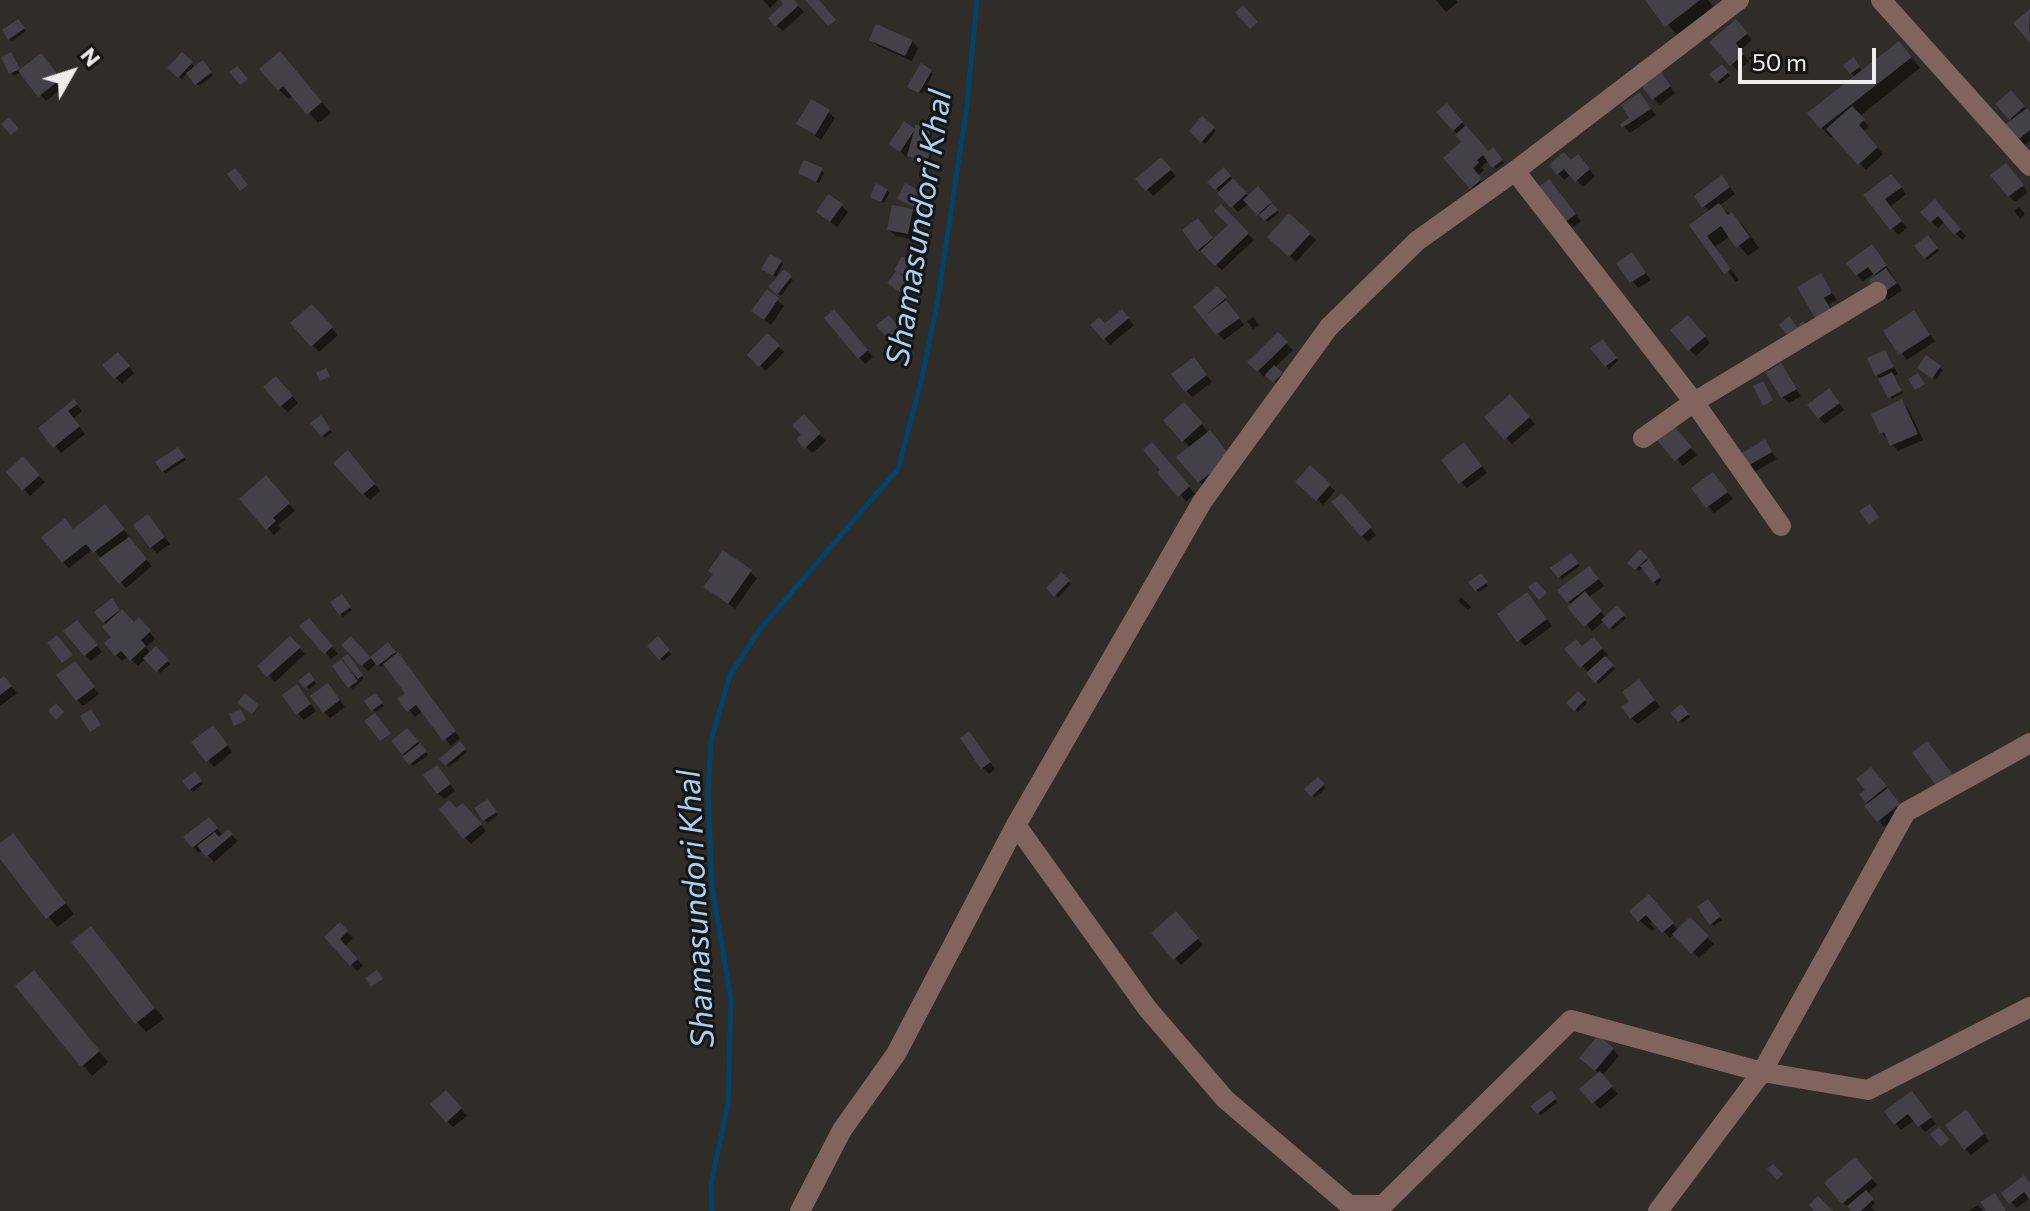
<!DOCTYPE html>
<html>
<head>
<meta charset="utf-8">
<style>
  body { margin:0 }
  #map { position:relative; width:2030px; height:1211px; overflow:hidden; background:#302c27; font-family:Commissioner,sans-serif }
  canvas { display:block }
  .north { position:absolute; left:32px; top:32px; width:80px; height:80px; -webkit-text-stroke:6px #171513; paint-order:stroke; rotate:51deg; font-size:22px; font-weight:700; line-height:32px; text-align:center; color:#efede9 }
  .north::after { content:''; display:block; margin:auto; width:28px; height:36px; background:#efede9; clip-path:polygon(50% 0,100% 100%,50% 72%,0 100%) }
  .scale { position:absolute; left:1738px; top:48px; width:138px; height:36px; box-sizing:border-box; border:4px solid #efede9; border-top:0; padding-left:10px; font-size:24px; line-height:28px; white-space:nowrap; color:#efede9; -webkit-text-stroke:6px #171513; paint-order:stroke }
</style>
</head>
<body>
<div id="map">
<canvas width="2030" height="1211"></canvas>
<div class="north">N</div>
<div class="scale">50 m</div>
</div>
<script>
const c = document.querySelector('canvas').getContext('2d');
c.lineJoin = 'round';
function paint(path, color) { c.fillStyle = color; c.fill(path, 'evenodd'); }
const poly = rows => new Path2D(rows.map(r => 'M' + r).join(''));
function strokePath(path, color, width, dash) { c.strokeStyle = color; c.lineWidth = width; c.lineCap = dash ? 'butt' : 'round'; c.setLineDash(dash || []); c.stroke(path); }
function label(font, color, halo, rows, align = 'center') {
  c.font = font + ' Commissioner,sans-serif'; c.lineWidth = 6; c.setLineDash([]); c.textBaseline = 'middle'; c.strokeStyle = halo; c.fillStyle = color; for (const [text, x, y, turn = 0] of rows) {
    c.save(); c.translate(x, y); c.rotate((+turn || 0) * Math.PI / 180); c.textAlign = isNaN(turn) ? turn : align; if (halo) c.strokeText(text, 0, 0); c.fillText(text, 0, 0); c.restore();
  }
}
paint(poly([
  [763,0,778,0,770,8],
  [782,0,793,0,804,12,783,31,770,19,786,4],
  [1436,0,1456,0,1458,2,1446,12],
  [1647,0,1708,0,1713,7,1677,35],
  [21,24,26,31,12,41,9,39],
  [1742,28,1752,40,1740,51,1749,61,1738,71,1712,42],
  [871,40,912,41,918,48,912,61,878,46],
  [1909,54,1920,68,1860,116,1869,127,1863,132,1883,154,1866,170,1834,135,1831,138,1822,128,1810,113,1856,78,1851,73,1856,62,1863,72],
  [183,55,196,68,203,63,213,76,199,86,188,72,182,79,170,68],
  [13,57,21,72,47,62,65,86,46,101,21,72,14,76,11,73,3,58],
  [290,64,331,113,318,123,294,95,289,99,279,90],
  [1722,66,1730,76,1720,84,1712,74],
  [931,72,933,74,922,94,912,89],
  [1667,81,1675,93,1660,105,1654,99],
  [1640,95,1656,115,1630,133,1622,125,1632,118],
  [2017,98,2030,114,2030,141,2022,147,2016,141,2013,121,1997,104],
  [1447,105,1488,153,1493,150,1504,163,1496,169,1489,160,1481,167,1484,170,1477,176,1486,186,1478,193,1471,187,1464,143,1439,112],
  [828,112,835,118,821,140,798,124],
  [1202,119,1216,131,1205,144,1191,131],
  [904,124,915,131,929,128,932,131,931,144,919,144,933,151,929,164,909,154,907,157,898,150],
  [1161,159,1176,176,1153,196,1138,179],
  [1571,163,1584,163,1595,176,1583,187,1571,174,1564,180,1551,165],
  [821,170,824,173,819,183,800,173],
  [1224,170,1249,197,1258,189,1279,213,1268,222,1249,203,1238,212,1210,182],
  [2012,172,2028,192,2015,202,2009,196],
  [1897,182,1906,194,1890,207,1907,228,1898,235,1866,196],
  [1728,184,1735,194,1719,206,1742,224,1759,248,1748,256,1730,236,1715,247,1739,280,1736,282,1692,225,1710,212,1704,206],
  [1555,187,1581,221,1572,228,1565,222],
  [887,190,889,193,884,203,875,199],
  [920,193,923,196,917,208,902,201],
  [842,206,848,212,837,227,825,218],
  [1221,207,1254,240,1222,270,1199,250,1204,227,1214,241,1230,225],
  [2019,207,2025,214,2020,219,2014,211],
  [1941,208,1966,236,1962,240,1945,221,1938,228,1923,212],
  [912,211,918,217,914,240,896,236,889,230],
  [1289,216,1316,240,1296,262,1270,237],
  [1928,238,1939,251,1927,260,1917,247],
  [1878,253,1902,290,1888,300,1882,293,1878,276,1875,273,1863,281,1857,275],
  [1632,255,1651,280,1638,288,1619,263],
  [903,259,921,270,914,281,902,278,916,289,910,298,889,283],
  [781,262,783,264,776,277,766,271],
  [784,272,793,280,781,296,771,287],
  [1820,276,1837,300,1829,304,1836,316,1823,323],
  [767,292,784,306,771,325,760,317],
  [1223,295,1244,325,1224,340,1196,308],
  [318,312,338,335,319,352,293,323],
  [1122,312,1134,325,1110,345,1104,338,1106,326],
  [1914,313,1935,341,1907,360,1886,332],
  [888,317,901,333,892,340,879,325],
  [1253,317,1259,325,1253,329,1247,321],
  [840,318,873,357,865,364,859,357],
  [1694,324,1710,343,1696,356,1689,349],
  [1278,335,1293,350,1274,368,1284,377,1277,384,1267,374,1264,377,1250,362],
  [767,336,784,352,766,371,749,355],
  [1605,344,1618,361,1609,369,1593,348],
  [1885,352,1898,374,1894,376,1903,393,1892,399,1877,375],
  [1927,358,1943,370,1936,380,1922,370],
  [124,361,134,373,122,384,105,366],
  [1780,365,1801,396,1789,403,1783,397],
  [1200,366,1212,382,1192,397,1186,390],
  [282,385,298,403,288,412,281,406],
  [1510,397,1535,424,1512,444,1487,417],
  [1835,397,1844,410,1825,424,1819,418],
  [74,402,82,411,73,419,85,434,61,453,41,429],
  [1902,402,1908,408,1923,440,1898,451,1882,433],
  [1190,411,1236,464,1205,488,1179,457,1191,448,1183,440],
  [804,417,826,441,812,453,799,439,804,435],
  [321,418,332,432,325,438,313,424],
  [1679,434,1697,455,1683,466,1659,439],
  [1764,442,1777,459,1754,472,1747,466],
  [1158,451,1195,494,1186,502,1163,470],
  [1470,451,1487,473,1467,488,1461,482],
  [180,452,186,460,166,473,163,471],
  [348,453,380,491,370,500,336,463],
  [23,459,45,482,30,496,8,472],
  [1310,468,1335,491,1323,505,1298,482],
  [1719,481,1733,499,1714,513,1694,489],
  [272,484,295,511,278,525,281,528,274,535,242,499],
  [1348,502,1376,535,1368,542,1362,536],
  [111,513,129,536,127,538,152,566,126,588,93,549,69,568,63,562,74,531],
  [154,523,170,544,157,553,151,547],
  [1640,552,1662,580,1657,585,1643,567,1639,571,1630,563],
  [1574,558,1580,566,1562,579,1553,569],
  [750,572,757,578,735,609,706,587],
  [1595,574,1604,586,1589,597,1606,618,1617,608,1626,618,1613,630,1604,621,1592,631,1560,591],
  [1061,575,1071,584,1058,598,1049,588],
  [1483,578,1488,586,1479,592,1476,590],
  [1461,597,1471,607,1468,610,1458,601],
  [344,599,352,610,343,617,333,602],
  [1533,601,1552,626,1525,646,1519,640],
  [114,603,134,624,145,626,155,639,146,647,151,654,156,649,170,664,160,673,146,658,138,666,128,656,122,661,116,655,114,637,104,622],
  [302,626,315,627,338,654,331,659],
  [83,629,102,652,91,661,66,632],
  [290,638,305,654,275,682,260,666],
  [658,639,671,654,663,661,650,646],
  [1593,639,1608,655,1605,658,1615,669,1599,684,1567,649,1583,649],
  [388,644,404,661,460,738,451,746,423,711,415,717,409,710,408,694,386,664,381,667,377,663,368,671,344,645,369,658],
  [350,659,364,679,352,689,334,666,341,662,355,676,357,674],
  [81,670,99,694,83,706,77,700],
  [309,675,316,684,309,689,301,681],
  [0,682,10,685,17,693,0,706],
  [1645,687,1660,707,1638,724,1631,718],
  [334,692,345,707,330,718,324,712],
  [303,693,316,711,304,720,298,714],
  [1578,694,1587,703,1578,712,1569,703],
  [377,698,384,706,375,712,367,701],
  [1681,707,1690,717,1682,723,1673,713],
  [219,734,232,752,214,767,208,760],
  [413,736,428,755,413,766,394,742],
  [975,740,995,769,989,774,983,768],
  [459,744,467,752,449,767,442,759],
  [195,774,203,784,193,792,185,781],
  [443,774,455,791,444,799,438,793],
  [1877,776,1905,811,1884,827,1862,795],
  [1318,779,1326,788,1315,798,1307,789],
  [491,804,498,815,487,823,477,809],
  [441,809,469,811,486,831,471,844],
  [215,826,223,836,228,831,238,841,214,862,203,850,199,853,193,847],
  [0,846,22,846,74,914,57,927,0,856],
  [1655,902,1679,931,1690,920,1714,944,1699,958,1675,934,1670,938,1653,920,1650,923,1655,929,1652,931,1639,920],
  [1710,904,1722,920,1714,926,1711,924],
  [1182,920,1203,945,1181,965,1153,934],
  [340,925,353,938,345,946,363,966,357,971,326,937],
  [91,929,164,1019,146,1032,137,1022],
  [43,983,108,1062,92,1076,17,986],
  [1613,1049,1619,1056,1602,1076,1618,1094,1600,1109,1582,1089,1600,1074,1588,1064],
  [1551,1093,1558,1102,1541,1115,1533,1106],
  [452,1099,467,1116,453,1127,447,1121],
  [1918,1099,1936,1124,1925,1132,1915,1120,1901,1130,1895,1123],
  [1972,1118,1989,1141,1971,1155,1965,1149],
  [1861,1166,1877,1185,1867,1194,1875,1203,1871,1207,1875,1211,1854,1211,1843,1203],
  [2024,1178,2030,1198,2017,1208,2011,1202],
  [1978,1205,1983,1211,1969,1211]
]), '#0007');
strokePath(poly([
  [712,1211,711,1184,728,1104,731,1000,712,886,708,793,711,741,730,675,761,628,898,469,921,382,937,305,967,105,977,0]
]), '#02436b', 5);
paint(poly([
  [780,0,794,0,799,5,775,27,768,18,783,4],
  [805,0,819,0,836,20,828,26],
  [1645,0,1700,0,1665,27],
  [1243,5,1258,22,1250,29,1235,12],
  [2030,9,2029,23,2030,43,2013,23],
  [18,19,25,28,8,40,2,30],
  [1736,19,1748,33,1736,43,1744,54,1730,66,1709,42],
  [876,24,913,40,905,56,869,40],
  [1899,41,1912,57,1820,129,1807,113],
  [280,51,322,102,307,115,283,86,278,91,259,69],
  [11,52,20,69,9,74,1,57],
  [182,52,193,62,178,78,167,68],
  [41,53,61,79,38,97,18,71],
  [1854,57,1860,67,1850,74,1843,65],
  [203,60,212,72,195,85,186,73],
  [921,63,932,70,919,93,907,87],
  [1722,64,1729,72,1716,83,1709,74],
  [237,66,248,79,240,85,229,72],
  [1661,72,1671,86,1652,100,1642,87],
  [2011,90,2025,106,2009,120,1995,104],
  [1640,92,1651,109,1622,128,1620,124,1629,118,1621,105],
  [811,99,830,110,815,135,796,124],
  [1447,103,1463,122,1453,131,1436,112],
  [1852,106,1865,119,1859,125,1878,147,1858,165,1826,129],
  [2027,108,2030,112,2030,130,2015,142,2002,127],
  [1202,116,1215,127,1201,143,1189,131],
  [9,117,19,129,11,135,1,124],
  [904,121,915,129,915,125,930,126,929,142,915,141,932,147,927,162,907,156,914,131,900,152,889,144],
  [1466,125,1488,151,1493,147,1503,160,1492,168,1483,155,1477,160,1479,163,1473,168,1482,179,1470,189,1443,158,1461,142,1455,135],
  [1564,152,1571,160,1578,154,1590,169,1575,182,1564,169,1557,175,1549,165],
  [1161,157,1172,169,1145,191,1135,179],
  [804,160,823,168,816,182,798,173],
  [2006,163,2024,185,2008,197,1990,175],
  [1224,167,1231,176,1215,190,1207,182],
  [235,168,248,185,240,191,227,174],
  [1891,174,1902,187,1885,199,1902,221,1890,230,1863,195],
  [1722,175,1730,187,1702,208,1694,196],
  [1233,178,1247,193,1231,208,1217,193],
  [1549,179,1576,214,1564,223,1537,188],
  [876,183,888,189,881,202,870,197],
  [905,183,922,192,914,207,897,199],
  [1258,186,1272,202,1257,215,1243,200],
  [828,194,843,204,830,222,816,212],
  [1935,199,1961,229,1954,235,1938,216,1930,223,1920,212],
  [1272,203,1278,210,1264,221,1259,215],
  [1719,203,1728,215,1732,212,1750,237,1736,248,1721,226,1707,236,1731,269,1724,274,1689,225],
  [1221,204,1249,233,1215,266,1200,251,1228,225,1214,211],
  [892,205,913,209,908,234,887,230],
  [1289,213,1311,233,1289,257,1267,237],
  [1198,218,1213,238,1197,251,1182,230],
  [1928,235,1938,248,1924,259,1914,246],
  [1872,244,1887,265,1874,275,1868,267,1856,276,1846,263],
  [1632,252,1646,273,1630,283,1616,263],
  [770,254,782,260,773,276,761,269],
  [902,256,919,266,911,280,894,270],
  [1886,268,1897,283,1880,295,1869,280],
  [784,269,792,276,777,295,768,287],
  [896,271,915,285,907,297,887,283],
  [1821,273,1832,293,1824,298,1831,309,1815,318,1797,287],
  [1217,286,1227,297,1206,315,1226,300,1240,318,1216,335,1193,307],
  [767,289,779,298,764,320,751,311],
  [312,304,333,327,311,347,290,323],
  [834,309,868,350,858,359,824,318],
  [1122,309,1129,318,1103,340,1090,325,1099,317,1105,323],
  [1914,310,1930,335,1899,355,1883,331],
  [889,315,900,329,888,339,876,325],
  [1688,315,1706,336,1688,351,1670,330],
  [1789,316,1797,327,1803,321,1809,328,1792,342,1779,325],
  [1278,332,1288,342,1257,372,1247,362],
  [767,333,780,345,759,367,747,355],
  [1603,339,1617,358,1605,367,1590,348],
  [1885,350,1894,367,1875,376,1867,358],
  [118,352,130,366,114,379,102,365],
  [1926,355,1941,366,1932,379,1917,368],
  [1194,357,1207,375,1185,392,1171,374],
  [1781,363,1797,389,1781,398,1765,372],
  [1274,365,1283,373,1273,383,1265,375],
  [326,368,330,376,320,381,316,373],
  [1892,372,1902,391,1888,398,1878,379],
  [1918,373,1925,384,1915,390,1908,379],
  [276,376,293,396,280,407,263,387],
  [1763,381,1773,400,1763,406,1753,386],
  [1829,388,1840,403,1818,419,1807,405],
  [1510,394,1530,417,1504,440,1484,417],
  [74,399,78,404,68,411,80,426,53,448,38,428],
  [1902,399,1918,434,1890,446,1884,432,1880,434,1871,414],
  [1184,402,1203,423,1182,442,1163,420],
  [804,414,821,433,804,449,796,439,801,435,792,425],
  [321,415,331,429,321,437,310,423],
  [1673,425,1692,447,1675,461,1656,439],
  [1210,430,1231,457,1198,483,1176,457],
  [1765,439,1772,452,1746,467,1739,455],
  [1152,442,1190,486,1178,497,1157,473,1160,470,1143,450],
  [1464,442,1482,466,1459,484,1441,460],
  [178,447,185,457,162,472,155,462],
  [348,450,375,484,362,495,333,463],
  [23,456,40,475,22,491,6,472],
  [1310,465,1331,484,1316,501,1295,482],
  [1713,472,1728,492,1706,508,1691,488],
  [266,475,290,503,273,518,276,521,266,530,239,499],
  [1342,493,1372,527,1361,537,1331,502],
  [105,504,125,529,93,553,86,544,62,563,41,537,65,518,73,529],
  [1870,504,1879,517,1869,525,1859,511],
  [148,514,165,537,150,548,133,525],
  [129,537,147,559,119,584,98,559],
  [1640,549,1648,557,1635,570,1627,563],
  [723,550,752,570,728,604,703,587,713,574,708,571],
  [1571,553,1579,563,1558,578,1550,568],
  [1649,559,1661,577,1653,583,1640,566],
  [1589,566,1599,579,1567,603,1557,590],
  [1061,572,1070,580,1054,597,1046,588],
  [1481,573,1488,582,1475,591,1468,582],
  [1536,581,1547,593,1539,600,1528,587],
  [1585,591,1602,611,1584,627,1567,607],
  [1527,592,1547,619,1517,642,1497,614],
  [342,594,351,607,339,615,330,602],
  [112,598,120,610,103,623,94,612],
  [1617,605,1625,615,1609,629,1601,620],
  [122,609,134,622,139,617,151,631,141,640,146,646,130,661,121,651,115,656,104,643,111,637,102,627],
  [309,618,333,646,324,654,299,626],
  [77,620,98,645,84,656,63,631],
  [57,635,73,655,62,663,47,643],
  [290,636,301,647,267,677,257,666],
  [351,636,370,657,388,642,396,652,377,666,371,658,361,666,341,645],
  [658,636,670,650,659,660,647,646],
  [1594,637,1603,648,1580,668,1564,649,1576,639,1582,646],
  [156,646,169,660,156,672,143,658],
  [398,652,456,731,443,741,416,705,407,712,397,699,405,693,383,664],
  [348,654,363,675,358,679,342,658],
  [1605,656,1614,665,1595,683,1586,673],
  [341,659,358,681,348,688,332,666],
  [75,661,95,687,76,701,56,675],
  [309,672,315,680,305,688,298,681],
  [4,676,12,686,0,695,0,679],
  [1639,679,1655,700,1630,719,1621,707,1629,701,1622,692],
  [328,683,340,700,323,713,310,696],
  [297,684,311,704,296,715,282,695],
  [1578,691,1586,699,1574,711,1566,703],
  [245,693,259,705,252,714,237,703],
  [375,693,383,703,371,711,364,701],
  [56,703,64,712,56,720,48,711],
  [1681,704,1689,714,1678,722,1670,713],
  [91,709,101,725,90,732,80,716],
  [241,709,246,720,234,726,229,714],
  [375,713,391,733,380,741,364,721],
  [213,725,228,745,206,762,191,742],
  [407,728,419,741,402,755,391,741],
  [969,731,991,762,981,769,960,738],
  [460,741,466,749,445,766,439,759],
  [1927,741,1953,775,1937,787,1912,753],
  [420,743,427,751,409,765,402,757],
  [437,765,451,784,437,794,423,775],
  [1871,767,1887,786,1866,803,1859,794,1865,790,1856,779],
  [195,771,202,781,189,790,182,781],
  [1318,777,1325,784,1311,797,1304,789],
  [1888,788,1900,804,1877,822,1864,806],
  [488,799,497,812,483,821,474,808],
  [449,800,456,808,463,803,482,824,463,839,439,809],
  [209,817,218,828,192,848,183,837],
  [228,829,233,834,206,857,197,846,215,832,219,837],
  [13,833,66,903,46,919,0,859,0,843],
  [1649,894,1674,923,1662,933,1646,915,1638,922,1629,911],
  [1708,899,1721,916,1710,925,1697,907],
  [1176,911,1199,938,1173,960,1151,933],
  [1690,917,1709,936,1691,954,1672,934],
  [340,922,348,931,340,939,358,959,350,966,324,937],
  [91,926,155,1008,135,1024,71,942],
  [34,970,100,1051,81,1067,15,986],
  [377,970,383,979,371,987,365,978],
  [1598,1035,1614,1048,1595,1071,1579,1058],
  [1600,1071,1613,1086,1592,1104,1579,1089],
  [446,1090,462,1108,446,1123,430,1104],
  [1551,1090,1557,1098,1537,1114,1530,1106],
  [1912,1091,1932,1117,1918,1127,1908,1114,1894,1125,1884,1111],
  [1966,1109,1984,1134,1964,1150,1945,1125],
  [1939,1127,1950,1140,1940,1147,1930,1134],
  [1855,1157,1873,1178,1842,1204,1824,1183],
  [1773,1164,1783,1174,1777,1180,1767,1169],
  [2024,1175,2030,1183,2030,1200,2024,1192,2009,1204,2001,1193],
  [1866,1190,1874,1199,1861,1211,1851,1211,1847,1206],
  [1995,1193,2006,1211,1986,1211,1980,1202],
  [1818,1196,1833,1211,1814,1211,1809,1205]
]), '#434147');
strokePath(poly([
  [1881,0,2030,166],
  [1515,171,1694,402,1781,526],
  [1643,438,1694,402,1877,292],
  [1016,825,1147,1008,1225,1099,1349,1205,1383,1205,1571,1020,1762,1072,1906,812,2030,743],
  [800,1211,842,1130,896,1054,1016,825,1202,502,1329,327,1417,241,1515,171,1739,0],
  [1658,1211,1762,1072,1868,1090,2030,1007]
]), '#82645f', 20);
label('italic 32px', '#a4d2f8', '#171513', [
  ["Shamasundori Khal",919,228,-81],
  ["Shamasundori Khal",696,909,-93]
]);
</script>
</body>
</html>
